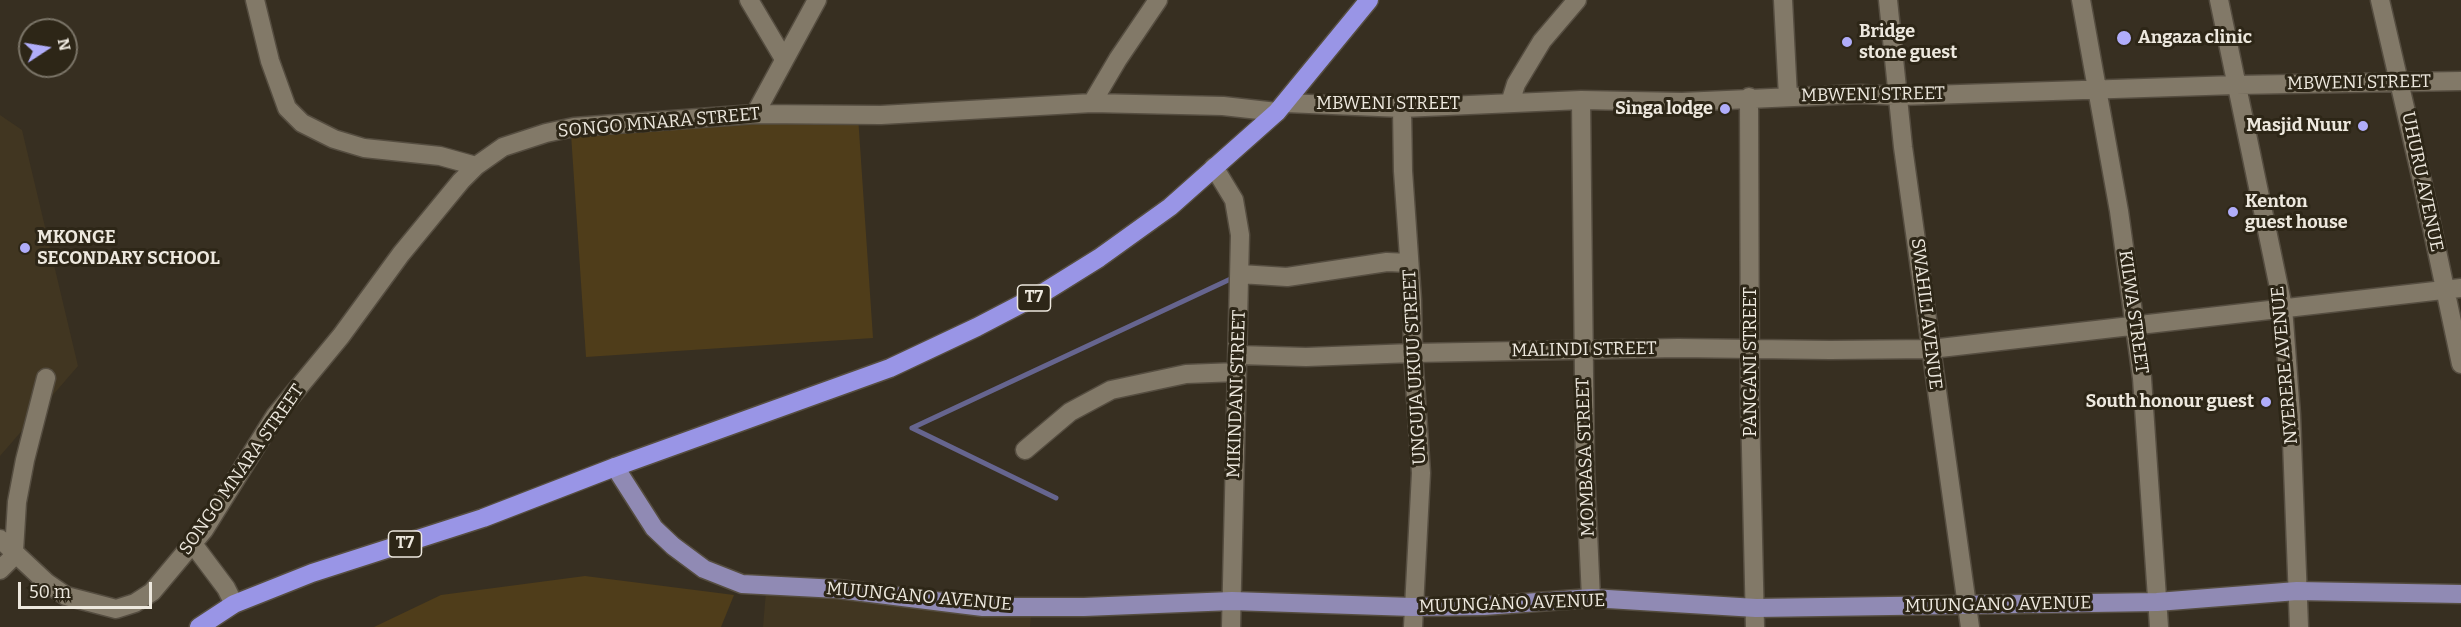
<!DOCTYPE html>
<html>
<head>
<meta charset="utf-8">
<style>
  body { margin:0 }
  #map { position:relative; width:2461px; height:627px; overflow:hidden; background:#372f21; font-family:Bitter,serif }
  canvas { display:block }
  .north { position:absolute; left:18px; top:18px; width:60px; height:60px; box-sizing:border-box; background:#2d2617; border:2px solid #7a7467; border-radius:50%; rotate:78deg; font-size:16px; font-weight:700; line-height:24px; text-align:center; color:#ede8de }
  .north::after { content:''; display:block; margin:auto; width:21px; height:27px; background:#b0adfa; clip-path:polygon(50% 0,100% 100%,50% 72%,0 100%) }
  .scale { position:absolute; left:18px; top:582px; width:134px; height:27px; box-sizing:border-box; border:3px solid #ede8de; border-top:0; padding-left:8px; font-size:18px; line-height:21px; white-space:nowrap; color:#ede8de; -webkit-text-stroke:4px #2d2617; paint-order:stroke }
</style>
</head>
<body>
<div id="map">
<canvas width="2461" height="627"></canvas>
<div class="north">N</div>
<div class="scale">50 m</div>
</div>
<script>
const c = document.querySelector('canvas').getContext('2d');
c.lineJoin = 'round';
function paint(path, color) { c.fillStyle = color; c.fill(path, 'evenodd'); }
const poly = rows => new Path2D(rows.map(r => 'M' + r).join(''));
function strokePath(path, color, width, dash) { c.strokeStyle = color; c.lineWidth = width; c.lineCap = dash ? 'butt' : 'round'; c.setLineDash(dash || []); c.stroke(path); }
function label(font, color, halo, rows, align = 'center') {
  c.font = font + ' Bitter,serif'; c.lineWidth = 6; c.setLineDash([]); c.textBaseline = 'middle'; c.strokeStyle = halo; c.fillStyle = color; for (const [text, x, y, turn = 0] of rows) {
    c.save(); c.translate(x, y); c.rotate((+turn || 0) * Math.PI / 180); c.textAlign = isNaN(turn) ? turn : align; if (halo) c.strokeText(text, 0, 0); c.fillText(text, 0, 0); c.restore();
  }
}
paint(poly([
  [0,115,22,130,78,366,0,456],
  [766,591,1031,616,1030,627,763,627]
]), '#413621');
paint(poly([
  [858,116,873,338,586,357,571,134],
  [585,576,734,595,721,627,374,627,441,595]
]), '#4f3d1a');
strokePath(poly([
  [912,428,1237,276],
  [912,428,1056,498]
]), '#66658f', 5);
const minor = poly([
  [255,0,270,61,287,108,302,123,334,139,364,148,440,156,476,166],
  [749,0,784,59],
  [1783,0,1788,97],
  [1888,0,1903,147,1970,627],
  [2081,0,2119,211,2142,378,2159,627],
  [2219,0,2283,307,2291,415,2299,627],
  [2380,0,2423,185,2461,364],
  [1749,97,1750,405,1755,627],
  [1581,100,1585,467,1591,598],
  [1092,103,1118,59,1158,0],
  [1286,103,1402,108,1581,100,1682,102,1861,94,1899,96,2236,85,2461,81],
  [1510,103,1516,84,1542,41,1577,0],
  [1402,108,1403,171,1412,300,1413,353,1421,473,1413,627],
  [755,114,817,0],
  [1214,167,1234,200,1240,235,1231,627],
  [1240,274,1287,277,1387,262,1409,263],
  [1238,355,1306,357,1413,353,1678,348,1830,350,1931,349,2461,288],
  [1025,450,1070,412,1111,390,1186,374,1237,372],
  [0,539,47,583,66,596,116,609,135,603,152,592,204,530,275,416,341,336,401,254,461,181,476,166,503,147,546,133,574,127,755,114,881,115,1092,103,1223,106,1277,112],
  [193,544,226,588,234,604],
  [14,551,17,502,25,460,46,378],
  [0,570,16,554]
]);
const major = poly([
  [615,467,654,528,673,546,704,569,742,584,838,589,983,607,1084,607,1232,601,1412,607,1484,606,1591,598,1756,608,2157,602,2297,591,2461,594]
]);
const highway = poly([
  [199,627,234,604,312,573,483,518,615,467,890,368,977,327,1046,291,1099,258,1170,207,1277,112,1369,0]
]);
strokePath(minor, '#554d40', 21);
strokePath(major, '#554d40', 21);
strokePath(highway, '#554d40', 21);
strokePath(minor, '#827968', 18);
strokePath(major, '#908ab4', 18);
strokePath(highway, '#9995e6', 18);
for (const [x, y, r, color] of [
  [2124,38,8,"#b0adfa"],
  [1847,42,6,"#b0adfa"],
  [1725,109,6,"#b0adfa"],
  [2363,126,6,"#b0adfa"],
  [2233,212,6,"#b0adfa"],
  [25,248,6,"#b0adfa"],
  [2266,402,6,"#b0adfa"]
]) { const dot = new Path2D(); dot.arc(x, y, r, 0, 2 * Math.PI); c.fillStyle = color; c.fill(dot); strokePath(dot, '#2d2617', 2); }
for (const [x, y, w] of [
  [1034,298,33],
  [405,544,33]
]) { const box = new Path2D(); box.roundRect(x - w / 2, y - 13, w, 26, 4.5); c.fillStyle = '#2d2617'; c.fill(box); strokePath(box, '#ede8de', 1.5); }
label('bold 16px', '#ede8de', null, [
  ["T7",1034,298],
  ["T7",405,544]
]);
label('bold 18px', '#ede8de', '#2d2617', [
  ["Bridge",1859,32],
  ["stone guest",1859,53],
  ["Angaza clinic",2138,38],
  ["Singa lodge",1713,109,"right"],
  ["Masjid Nuur",2351,126,"right"],
  ["Kenton",2245,202],
  ["guest house",2245,223],
  ["MKONGE",37,238],
  ["SECONDARY SCHOOL",37,259],
  ["South honour guest",2254,402,"right"]
], 'left');
label('18px', '#ede8de', '#2d2617', [
  ["MBWENI STREET",2359,83,-1],
  ["MBWENI STREET",1873,95,-1],
  ["MBWENI STREET",1388,104],
  ["SONGO MNARA STREET",659,123,-5],
  ["UHURU AVENUE",2422,182,78],
  ["KILWA STREET",2133,312,82],
  ["SWAHILI AVENUE",1926,314,83],
  ["MALINDI STREET",1584,350,-1],
  ["PANGANI STREET",1751,362,-90],
  ["NYERERE AVENUE",2285,365,-95],
  ["UNGUJA UKUU STREET",1415,367,-93],
  ["MIKINDANI STREET",1237,394,-88],
  ["MOMBASA STREET",1586,457,-92],
  ["SONGO MNARA STREET",242,470,-55],
  ["MUUNGANO AVENUE",919,597,5],
  ["MUUNGANO AVENUE",1512,604,-2],
  ["MUUNGANO AVENUE",1998,605,-1]
]);
</script>
</body>
</html>
